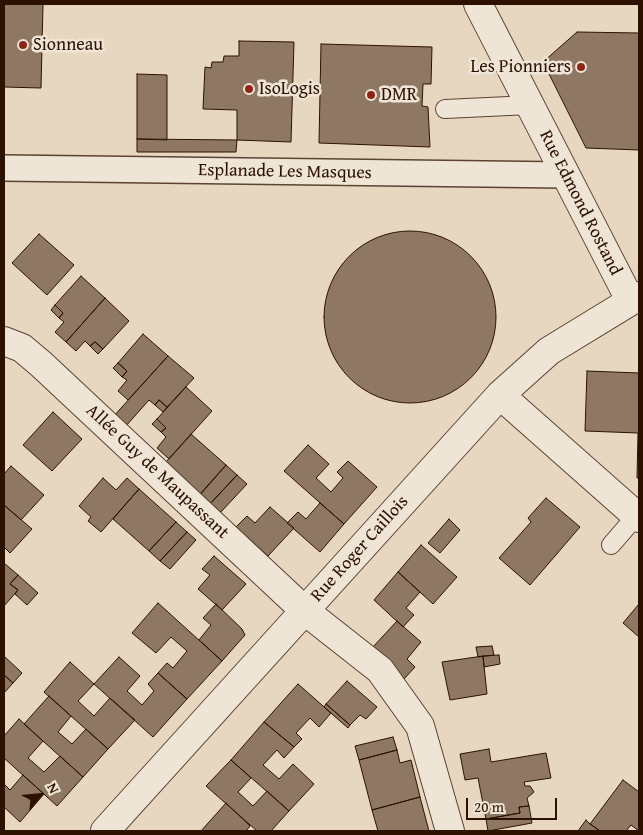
<!DOCTYPE html>
<html>
<head>
<meta charset="utf-8">
<style>
  body { margin:0 }
  #map { position:relative; width:643px; height:835px; overflow:hidden; background:#e7d7c0; font-family:"Gentium Book Plus",serif }
  canvas { display:block }
  .frame { position:absolute; inset:0; border:5px solid #2d1100; pointer-events:none }
  .north { position:absolute; left:15px; top:770px; width:50px; height:50px; -webkit-text-stroke:4px #efe5d6; paint-order:stroke; rotate:62deg; font-size:14px; font-weight:700; line-height:20px; text-align:center; color:#2d1100 }
  .north::after { content:''; display:block; margin:auto; width:18px; height:22px; background:#2d1100; clip-path:polygon(50% 0,100% 100%,50% 72%,0 100%) }
  .scale { position:absolute; left:466px; top:798px; width:91px; height:22px; box-sizing:border-box; border:2px solid #2d1100; border-top:0; padding-left:6px; font-size:15px; line-height:18px; white-space:nowrap; color:#2d1100; -webkit-text-stroke:4px #efe5d6; paint-order:stroke }
</style>
</head>
<body>
<div id="map">
<canvas width="643" height="835"></canvas>
<div class="frame"></div>
<div class="north">N</div>
<div class="scale">20 m</div>
</div>
<script>
const c = document.querySelector('canvas').getContext('2d');
c.lineJoin = 'round';
function paint(path, color) { c.fillStyle = color; c.fill(path, 'evenodd'); }
const poly = rows => new Path2D(rows.map(r => 'M' + r).join(''));
function strokePath(path, color, width, dash) { c.strokeStyle = color; c.lineWidth = width; c.lineCap = dash ? 'butt' : 'round'; c.setLineDash(dash || []); c.stroke(path); }
function label(font, color, halo, rows, align = 'center') {
  c.font = font + ' "Gentium Book Plus",serif'; c.lineWidth = 5; c.setLineDash([]); c.textBaseline = 'middle'; c.strokeStyle = halo; c.fillStyle = color; for (const [text, x, y, turn = 0] of rows) {
    c.save(); c.translate(x, y); c.rotate((+turn || 0) * Math.PI / 180); c.textAlign = isNaN(turn) ? turn : align; if (halo) c.strokeText(text, 0, 0); c.fillText(text, 0, 0); c.restore();
  }
}
const building = poly([
  [4,4,43,4,41,88,4,87,4,4],
  [577,32,639,33,639,150,586,148,543,62,577,32],
  [239,41,294,42,291,142,237,140,237,110,203,109,205,67,211,68,212,62,223,62,224,56,239,56,239,41],
  [321,44,432,47,431,84,423,84,422,106,428,107,430,147,319,143,321,44],
  [137,74,167,75,167,140,137,139,137,74],
  [137,139,237,140,236,152,137,152,137,139],
  '324 317a86 86 0 1 1 172 0a86 86 0 1 1-172 0Z',
  [39,234,74,265,47,295,12,263,39,234],
  [81,276,105,298,66,342,55,332,64,322,59,318,63,313,55,305,81,276],
  [105,298,129,321,103,349,95,342,90,346,85,341,76,351,66,342,105,298],
  [55,305,63,313,59,318,51,310,55,305],
  [143,334,168,356,128,400,118,391,127,380,122,377,127,371,118,363,143,334],
  [95,342,103,349,98,354,90,346,95,342],
  [168,356,194,378,167,407,159,400,155,405,149,400,125,427,113,417,168,356],
  [118,363,127,371,122,377,113,368,118,363],
  [587,371,639,373,639,478,637,478,638,433,585,431,587,371],
  [186,387,212,411,169,459,157,448,166,437,161,432,166,428,157,419,186,387],
  [159,400,167,407,163,412,155,405,159,400],
  [53,412,82,439,52,471,23,445,53,412],
  [157,419,166,428,161,432,152,424,157,419],
  [191,434,226,465,200,495,165,463,191,434],
  [308,445,329,464,316,478,331,492,343,478,337,472,348,461,377,487,344,524,284,471,308,445],
  [226,465,237,475,210,504,200,494,226,465],
  [11,466,44,495,21,520,4,505,4,474,11,466],
  [237,475,247,484,220,513,210,504,237,475],
  [103,478,116,490,127,478,139,489,101,532,88,521,91,517,79,506,103,478],
  [139,489,176,522,149,551,113,519,139,489],
  [546,498,580,527,530,585,499,558,531,522,528,518,546,498],
  [320,503,344,524,320,552,287,523,298,512,306,519,320,503],
  [4,505,32,529,10,553,4,547,4,505],
  [270,507,294,528,268,556,236,527,247,516,255,523,270,507],
  [449,519,460,530,440,553,428,543,449,519],
  [176,522,187,532,160,561,149,551,176,522],
  [187,532,196,540,170,569,160,561,187,532],
  [421,545,457,577,433,604,398,572,421,545],
  [214,556,246,584,222,610,198,589,210,575,202,569,214,556],
  [4,563,18,575,10,584,18,590,4,606,4,563],
  [398,572,420,592,406,608,414,615,403,627,374,600,398,572],
  [18,575,38,593,27,605,15,594,18,590,10,584,18,575],
  [158,603,222,661,187,699,158,673,167,663,173,668,187,651,171,637,156,653,132,633,158,603],
  [216,604,242,629,245,635,222,661,199,640,211,625,203,618,216,604],
  [639,604,639,637,623,623,639,604],
  [397,621,421,642,407,659,415,667,403,680,372,648,397,621],
  [492,646,494,655,478,657,476,647,492,646],
  [499,655,500,664,484,667,483,656,499,655],
  [4,656,22,673,13,683,4,675,4,656],
  [483,656,487,694,450,700,442,662,483,656],
  [119,657,140,676,127,691,142,705,154,691,148,684,158,673,187,699,153,737,94,684,119,657],
  [70,662,94,684,78,701,94,716,110,698,135,720,108,749,44,692,70,662],
  [4,675,13,683,4,693,4,675],
  [347,681,377,707,366,719,360,715,350,725,326,704,347,681],
  [298,684,331,713,319,727,310,718,296,733,302,739,294,747,264,722,298,684],
  [49,696,71,716,58,732,72,744,86,729,108,749,83,777,24,724,49,696],
  [326,704,350,725,348,728,324,707,326,704],
  [19,719,43,741,28,758,44,772,60,756,83,777,57,806,4,758,4,736,19,719],
  [264,722,294,747,284,758,277,750,263,765,279,779,293,764,314,784,289,811,231,760,264,722],
  [393,737,397,750,359,760,355,746,393,737],
  [489,749,491,762,546,753,551,778,524,782,525,786,530,786,534,792,527,798,529,806,519,807,520,813,486,819,478,778,465,780,460,754,489,749],
  [397,750,400,763,411,760,420,797,372,810,359,760,397,750],
  [231,760,251,778,238,792,253,806,267,791,289,811,271,831,257,831,206,786,231,760],
  [23,775,44,794,20,822,4,807,4,784,10,790,23,775],
  [623,780,639,792,639,831,631,825,626,831,600,831,590,824,623,780],
  [420,797,429,831,378,831,372,810,420,797],
  [226,803,250,826,246,831,201,831,226,803],
  [529,806,532,823,488,831,486,819,520,813,519,807,529,806],
  [586,820,590,824,600,831,578,831,586,820]
]);
paint(building, '#8e7864');
strokePath(building, '#2d1100', 1);
const service = poly([
  [445,109,530,105],
  [611,545,636,516]
]);
const pedestrian = poly([
  [4,168,565,175]
]);
const minor = poly([
  [478,4,630,300],
  [4,341,22,348,41,364,305,611,380,670,420,726,450,831],
  [500,395,639,518],
  [105,831,500,395,549,351,639,296]
]);
strokePath(service, '#5c4230', 20);
strokePath(pedestrian, '#5c4230', 28);
strokePath(minor, '#5c4230', 30);
strokePath(service, '#efe5d6', 18);
strokePath(pedestrian, '#efe5d6', 25);
strokePath(minor, '#efe5d6', 28);
for (const [x, y, r, color] of [
  [23,45,5,"#8f2418"],
  [581,67,5,"#8f2418"],
  [249,89,5,"#8f2418"],
  [371,95,5,"#8f2418"]
]) { const dot = new Path2D(); dot.arc(x, y, r, 0, 2 * Math.PI); c.fillStyle = color; c.fill(dot); strokePath(dot, '#efe5d6', 2); }
label('18px', '#2d1100', '#efe5d6', [
  ["Sionneau",33,45],
  ["Les Pionniers",571,67,"right"],
  ["IsoLogis",259,89],
  ["DMR",381,95]
], 'left');
label('18px', '#2d1100', '#efe5d6', [
  ["Esplanade Les Masques",285,172,1],
  ["Rue Edmond Rostand",580,203,63],
  ["Allée Guy de Maupassant",157,472,43],
  ["Rue Roger Caillois",360,549,-48]
]);
</script>
</body>
</html>
